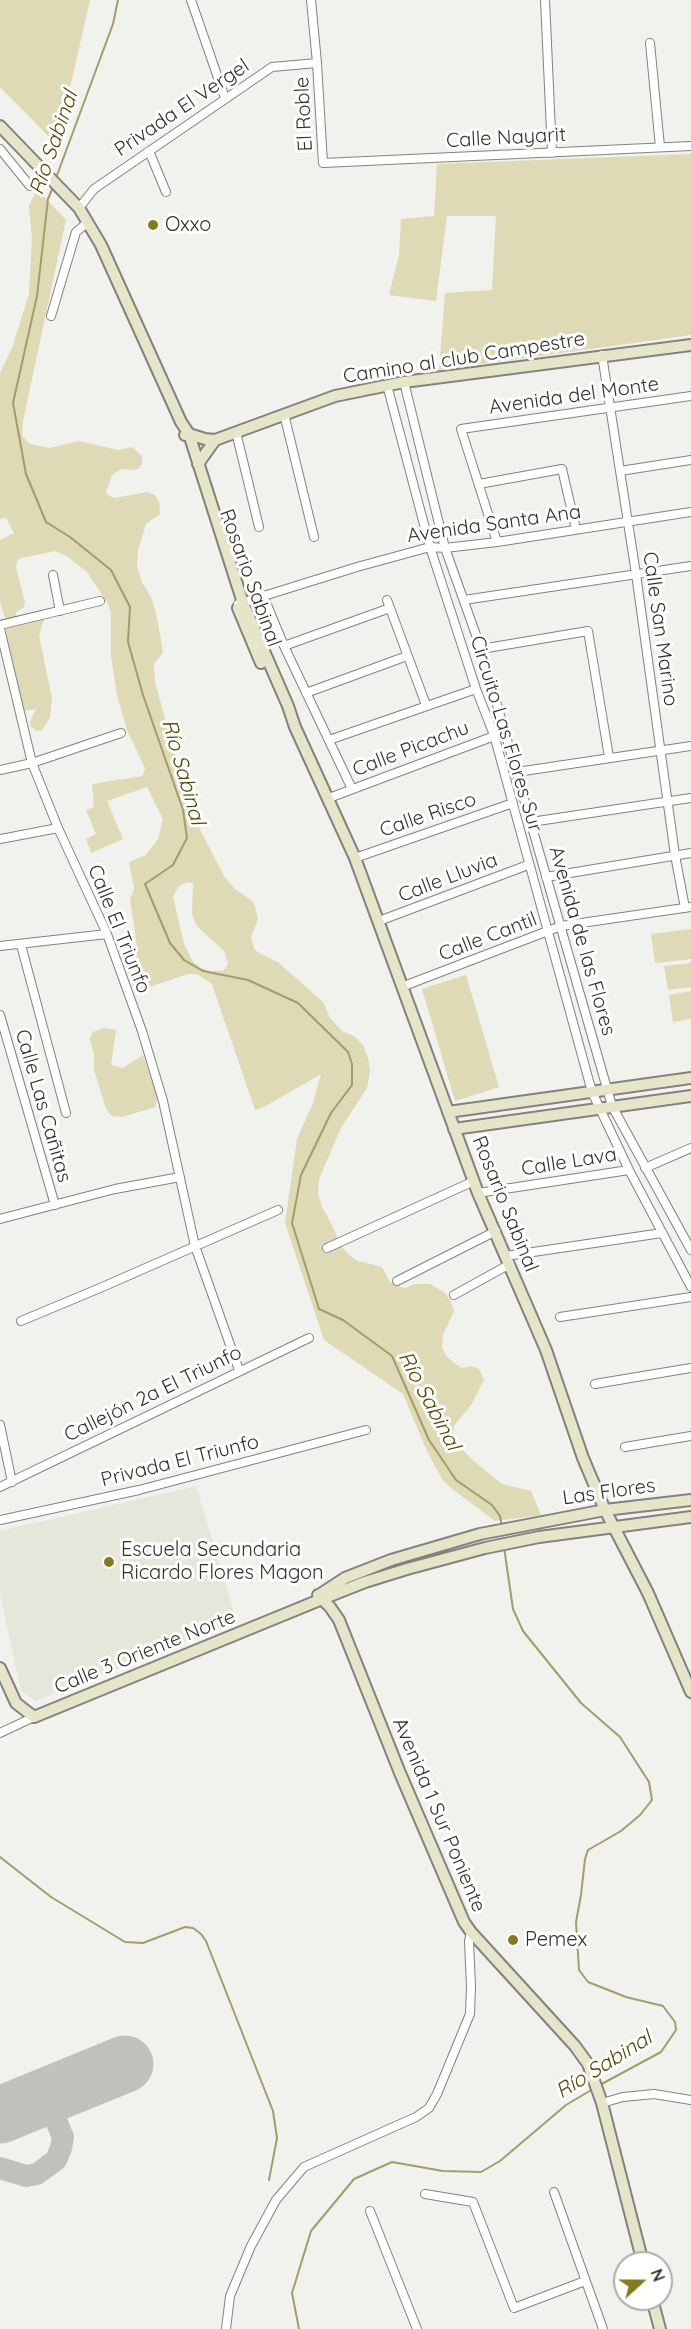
<!DOCTYPE html>
<html>
<head>
<meta charset="utf-8">
<style>
  body { margin:0 }
  #map { position:relative; width:691px; height:2329px; overflow:hidden; background:#f1f1ee; font-family:Quicksand,sans-serif }
  canvas { display:block }
  .north { position:absolute; left:613px; top:2251px; width:60px; height:60px; box-sizing:border-box; background:#fffffe; border:2px solid #acacab; border-radius:50%; rotate:69deg; font-size:16px; font-weight:700; line-height:24px; text-align:center; color:#30302e }
  .north::after { content:''; display:block; margin:auto; width:21px; height:27px; background:#847b21; clip-path:polygon(50% 0,100% 100%,50% 72%,0 100%) }
</style>
</head>
<body>
<div id="map">
<canvas width="691" height="2329"></canvas>
<div class="north">N</div>
</div>
<script>
const c = document.querySelector('canvas').getContext('2d');
c.lineJoin = 'round';
function paint(path, color) { c.fillStyle = color; c.fill(path, 'evenodd'); }
const poly = rows => new Path2D(rows.map(r => 'M' + r).join(''));
function strokePath(path, color, width, dash) { c.strokeStyle = color; c.lineWidth = width; c.lineCap = dash ? 'butt' : 'round'; c.setLineDash(dash || []); c.stroke(path); }
function label(font, color, halo, rows, align = 'center') {
  c.font = font + ' Quicksand,sans-serif'; c.lineWidth = 6; c.setLineDash([]); c.textBaseline = 'middle'; c.strokeStyle = halo; c.fillStyle = color; for (const [text, x, y, turn = 0] of rows) {
    c.save(); c.translate(x, y); c.rotate((+turn || 0) * Math.PI / 180); c.textAlign = isNaN(turn) ? turn : align; if (halo) c.strokeText(text, 0, 0); c.fillText(text, 0, 0); c.restore();
  }
}
paint(poly([
  [196,1486,237,1622,35,1701,21,1691,0,1594,0,1531]
]), '#e7e6db');
paint(poly([
  [0,0,90,0,57,145,0,87],
  [691,154,691,335,439,370,445,293,492,290,496,216,447,216,436,301,389,295,399,255,401,219,434,216,437,164],
  [37,189,66,220,23,421,22,436,30,444,49,448,80,441,118,450,132,447,142,456,142,463,139,468,134,470,121,469,112,475,106,492,109,496,114,498,147,492,155,495,159,502,160,514,146,524,138,551,137,566,142,582,151,597,157,617,163,653,154,664,155,682,190,810,224,876,235,889,251,900,255,906,258,919,251,937,254,949,259,953,279,963,323,1002,330,1018,342,1031,354,1036,363,1045,368,1058,370,1071,367,1088,341,1128,319,1179,318,1193,322,1207,329,1219,342,1247,349,1255,358,1261,382,1267,389,1281,396,1285,405,1288,415,1284,430,1284,445,1293,450,1300,454,1311,443,1335,442,1348,447,1357,456,1364,462,1368,471,1366,479,1369,484,1380,471,1405,454,1426,453,1438,456,1444,475,1462,502,1484,531,1491,541,1515,495,1521,451,1488,442,1479,426,1449,403,1394,324,1340,285,1223,297,1139,313,1103,321,1074,264,1107,255,1110,212,984,197,974,188,974,135,992,121,954,137,946,130,899,134,889,129,862,146,855,158,839,163,819,147,787,107,801,123,839,91,853,86,839,96,834,86,810,94,807,92,784,143,776,145,768,127,730,117,695,111,656,111,613,107,602,87,572,68,557,56,551,21,558,17,561,16,568,25,602,24,607,16,612,16,617,12,621,6,621,0,602,0,540,14,533,6,518,0,519,0,373,12,348,29,294,32,238,29,206],
  [187,882,193,883,192,914,197,926,224,951,228,963,226,968,222,971,210,971,201,968,193,962,184,944,173,897,178,887],
  [44,619,39,636,52,698,50,718,42,730,37,731,31,727,30,722,36,709,24,711,5,628],
  [691,929,691,959,655,963,651,934],
  [691,963,691,987,668,990,664,966],
  [466,975,499,1087,455,1101,422,989],
  [691,991,691,1019,673,1022,669,995],
  [104,1028,116,1030,111,1065,123,1068,143,1055,158,1097,155,1107,122,1117,112,1116,106,1109,94,1070,94,1056,90,1039,93,1032]
]), '#dddab5');
strokePath(poly([
  [56,178,113,24,118,0],
  [53,187,48,199,37,296,13,403,26,474,46,522,70,537,111,570,130,607,128,642,143,695,183,810,187,838,173,865,145,884,170,943,184,960,203,971,248,980,298,1003,348,1052,352,1064,352,1085,331,1113,301,1175,292,1223,319,1309,343,1320,392,1356,429,1440,456,1480,492,1505,500,1516,502,1527],
  [504,1547,513,1609,523,1631,581,1703,620,1737,649,1782,652,1800,640,1815,621,1831,588,1850,585,1859,581,1895,576,1922,579,1970,588,1982,626,1997,663,2006,675,2022,676,2030,661,2052,598,2086],
  [0,1857,51,1897,125,1942,143,1943,185,1927,193,1928,201,1934,206,1941,273,2111,277,2138,269,2180],
  [299,2329,292,2293,311,2231,354,2179,392,2162,443,2171,481,2172,500,2161,566,2105,593,2089]
]), '#a29d6a', 2);
strokePath(poly([
  [0,2168,26,2176,37,2174,56,2160,61,2148,63,2137,46,2097]
]), '#c0c0bd', 22);
strokePath(poly([
  [0,2115,125,2064]
]), '#c0c0bd', 57);
const street = poly([
  [191,0,225,98],
  [311,0,317,63,323,163,691,146],
  [545,0,552,153],
  [650,43,660,147],
  [0,149,30,186],
  [149,151,166,192],
  [79,208,94,189,272,67,317,63],
  [51,316,76,232,87,223],
  [602,355,636,574,675,855,685,908],
  [404,382,445,548,481,649,612,1106,691,1250],
  [387,385,430,547,476,689,494,735,592,1092,629,1170,691,1287],
  [284,414,314,537],
  [236,432,259,527],
  [620,471,691,460],
  [479,484,562,469,576,529],
  [497,542,461,429,691,396],
  [53,575,60,611],
  [263,595,284,646,352,789],
  [387,600,426,705],
  [464,600,691,566],
  [238,604,357,567,430,547,445,548,497,542,691,512],
  [0,625,100,601],
  [0,629,32,763,58,828,107,934,142,1031,163,1101,195,1246,239,1370],
  [284,646,390,608],
  [481,649,588,631,609,757],
  [306,693,407,656],
  [329,740,476,689],
  [0,770,32,763,121,733],
  [517,772,691,746],
  [329,798,505,732],
  [531,822,691,798],
  [0,839,58,828],
  [355,858,513,803],
  [546,877,691,853],
  [379,921,528,865],
  [21,945,66,1113],
  [0,946,107,934],
  [404,986,561,926,691,907],
  [0,1015,55,1205],
  [645,1168,691,1148],
  [478,1193,629,1170],
  [0,1219,115,1189,180,1177],
  [327,1248,474,1181],
  [506,1256,662,1233],
  [397,1281,496,1231],
  [454,1295,510,1264],
  [560,1317,691,1297],
  [21,1321,100,1288,278,1210],
  [595,1384,691,1368],
  [0,1425,12,1482],
  [625,1447,691,1436],
  [0,1487,309,1338],
  [0,1520,139,1490,366,1430],
  [0,1733,34,1717],
  [602,2103,623,2097,654,2094,691,2100],
  [554,2192,603,2329],
  [425,2194,473,2202,514,2308,585,2281],
  [370,2211,417,2329],
  [226,2329,230,2296,251,2246,276,2200,304,2167,416,2117,429,2108,437,2094,470,2014,471,1986,469,1941,471,1932]
]);
const secondary = poly([
  [0,126,79,208,101,245,181,422,189,434,243,603,288,706,295,727,355,858,478,1193,546,1350,583,1458,605,1510,648,1593,691,1692],
  [185,435,189,434,205,439,215,440,335,396,404,382,691,345],
  [198,464,215,440],
  [238,608,261,663],
  [448,1112,691,1078],
  [454,1129,691,1096],
  [318,1595,330,1607,339,1620,400,1773,464,1922,471,1932,575,2046,588,2064,602,2103,643,2263],
  [319,1595,345,1578,391,1560,480,1534,605,1510,691,1500],
  [0,1668,16,1703,34,1717,322,1599,365,1582,407,1569,485,1548,539,1537,691,1517],
  [652,2299,660,2329]
]);
strokePath(street, '#82827f', 10);
strokePath(secondary, '#82827f', 14);
strokePath(street, '#fff', 8);
strokePath(secondary, '#e7e5c9', 10);
for (const [x, y, r, color] of [
  [153,225,6,"#847b21"],
  [109,1562,6,"#847b21"],
  [513,1940,6,"#847b21"]
]) { const dot = new Path2D(); dot.arc(x, y, r, 0, 2 * Math.PI); c.fillStyle = color; c.fill(dot); strokePath(dot, '#fffffe', 2); }
label('20px', '#30302e', '#fffffe', [
  ["Privada El Vergel",182,108,-34],
  ["El Roble",304,114,-93],
  ["Calle Nayarit",506,138,-3],
  ["Camino al club Campestre",464,358,-9],
  ["Avenida del Monte",574,396,-8],
  ["Avenida Santa Ana",494,524,-8],
  ["Rosario Sabinal",250,578,70],
  ["Calle San Marino",660,629,82],
  ["Circuito Las Flores Sur",506,734,73],
  ["Calle Picachu",411,749,-21],
  ["Calle Risco",428,815,-19],
  ["Calle Lluvia",448,878,-21],
  ["Calle El Triunfo",119,929,68],
  ["Calle Cantil",488,937,-21],
  ["Avenida de las Flores",582,941,74],
  ["Calle Las Cañitas",43,1106,74],
  ["Calle Lava",569,1162,-9],
  ["Rosario Sabinal",505,1204,68],
  ["Callejón 2a El Triunfo",153,1394,-26],
  ["Privada El Triunfo",180,1461,-14],
  ["Las Flores",609,1492,-8],
  ["Calle 3 Oriente Norte",145,1652,-22],
  ["Avenida 1 Sur Poniente",439,1815,67]
]);
label('20px', '#30302e', '#fffffe', [
  ["Oxxo",165,225],
  ["Escuela Secundaria",121,1550],
  ["Ricardo Flores Magon",121,1573],
  ["Pemex",525,1940]
], 'left');
label('italic 21px', '#504a08', '#fffffe', [
  ["Río Sabinal",54,143,-71],
  ["Río Sabinal",183,772,74],
  ["Río Sabinal",429,1401,62],
  ["Río Sabinal",604,2065,-32]
]);
</script>
</body>
</html>
